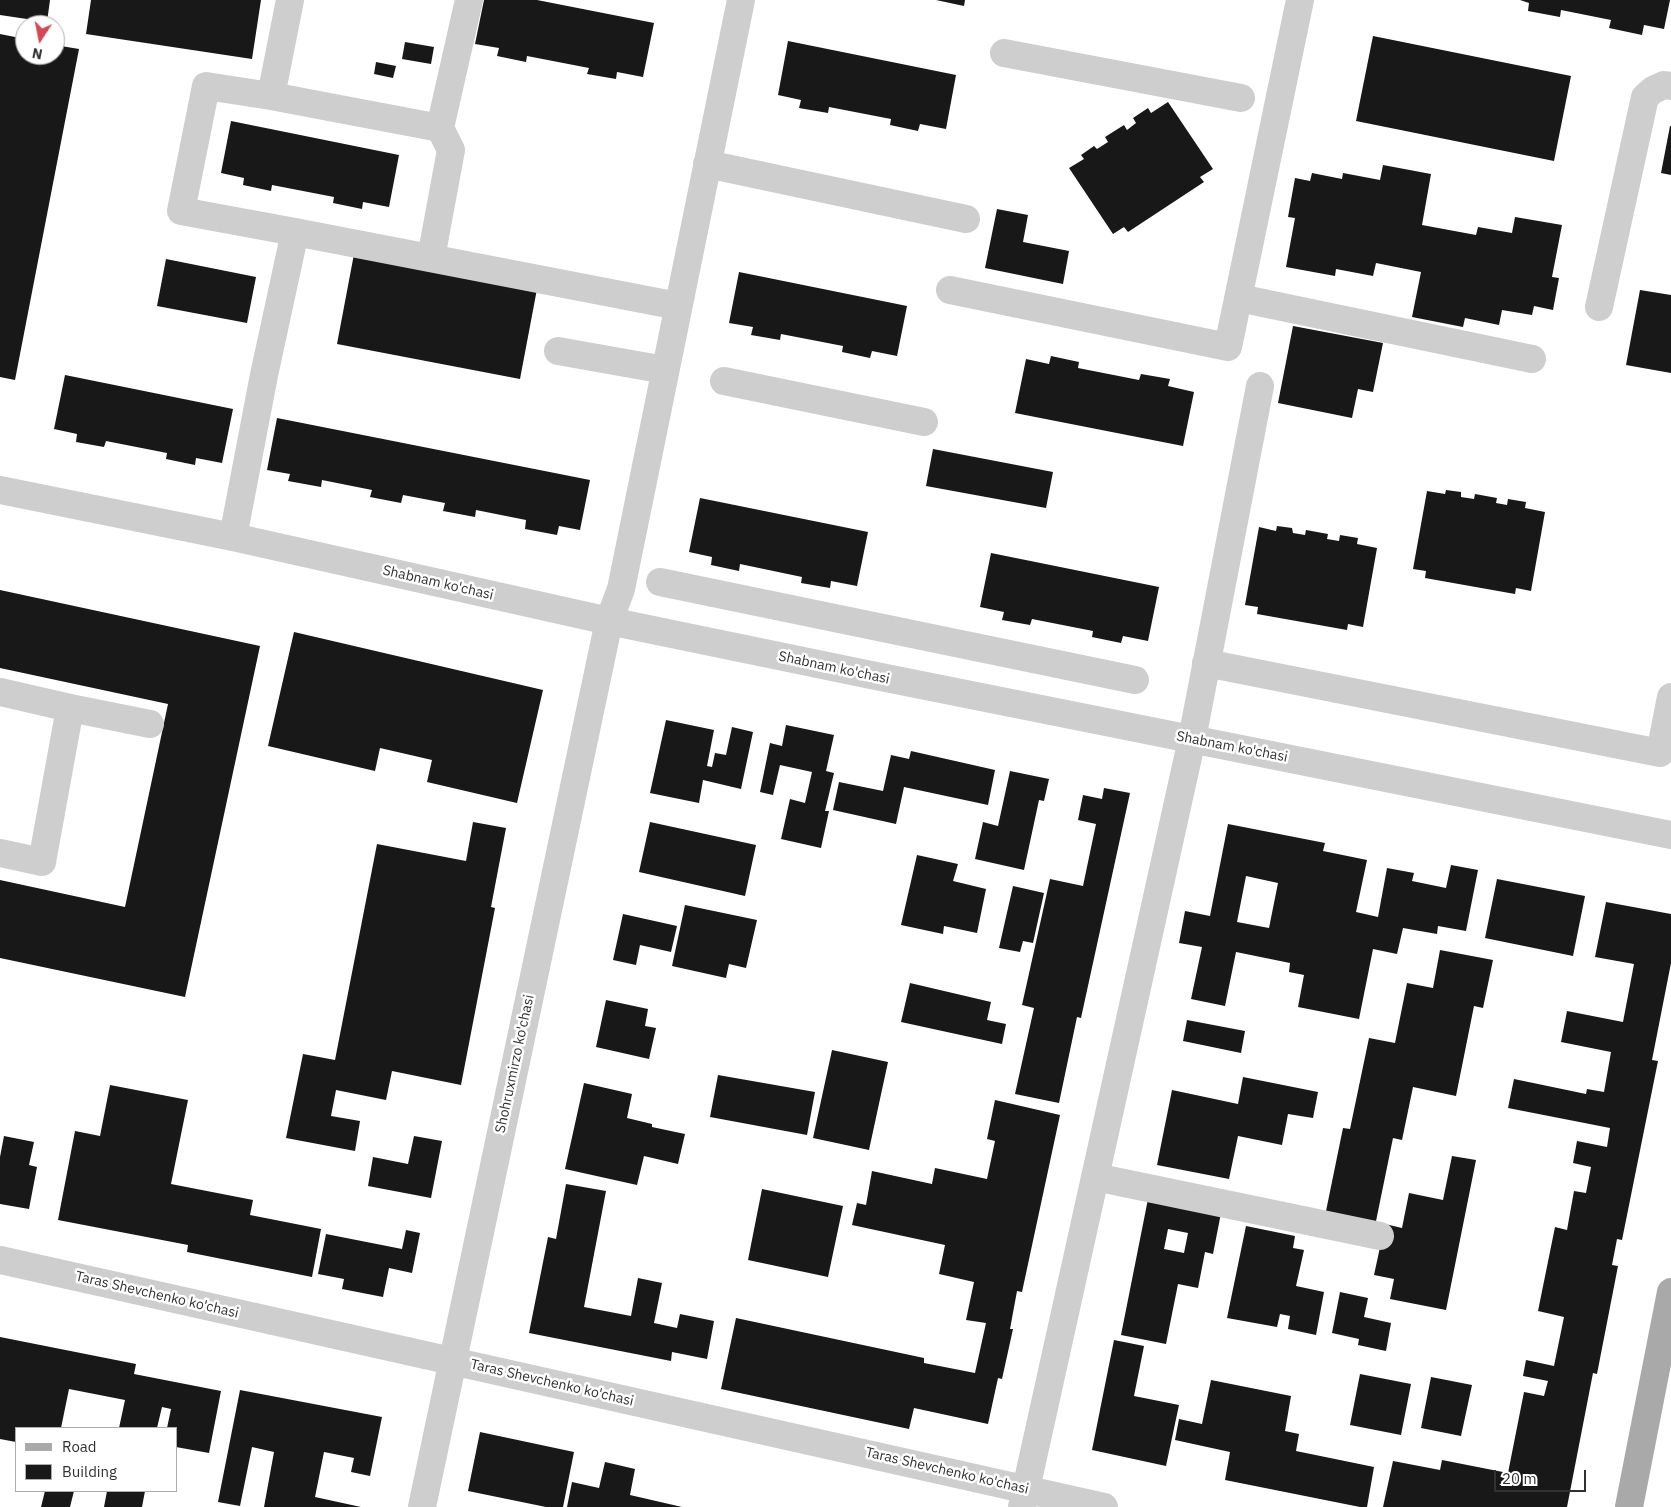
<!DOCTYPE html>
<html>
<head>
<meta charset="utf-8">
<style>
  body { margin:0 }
  #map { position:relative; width:1671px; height:1507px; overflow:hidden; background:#fff; font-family:"IBM Plex Sans",sans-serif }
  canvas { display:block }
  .legend { position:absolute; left:15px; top:1427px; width:162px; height:65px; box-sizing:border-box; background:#fff; border:1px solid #adadad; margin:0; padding:6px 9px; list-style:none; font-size:15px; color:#313131 }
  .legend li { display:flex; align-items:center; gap:10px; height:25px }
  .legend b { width:25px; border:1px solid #adadad }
  .north { position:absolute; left:15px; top:15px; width:50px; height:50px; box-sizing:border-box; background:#fff; border:1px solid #adadad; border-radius:50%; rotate:191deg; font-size:14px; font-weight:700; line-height:20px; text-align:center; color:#313131 }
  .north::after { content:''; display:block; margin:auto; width:18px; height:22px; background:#d34853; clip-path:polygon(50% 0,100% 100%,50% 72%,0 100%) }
  .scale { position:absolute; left:1494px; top:1470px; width:92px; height:22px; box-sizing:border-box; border:2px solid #313131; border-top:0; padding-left:6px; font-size:15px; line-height:18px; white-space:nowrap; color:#313131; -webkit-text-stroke:4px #fff; paint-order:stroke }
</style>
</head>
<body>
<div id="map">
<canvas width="1671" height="1507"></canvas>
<ul class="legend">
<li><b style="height:6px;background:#a9a9a9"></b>Road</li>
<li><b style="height:14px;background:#181818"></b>Building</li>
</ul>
<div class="north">N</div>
<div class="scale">20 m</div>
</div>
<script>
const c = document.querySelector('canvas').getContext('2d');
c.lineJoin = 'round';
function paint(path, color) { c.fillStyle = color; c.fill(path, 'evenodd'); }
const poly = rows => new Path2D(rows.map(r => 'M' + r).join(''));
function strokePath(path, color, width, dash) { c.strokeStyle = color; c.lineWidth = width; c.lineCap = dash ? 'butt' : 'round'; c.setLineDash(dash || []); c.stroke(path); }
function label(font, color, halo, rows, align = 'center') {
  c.font = font + ' "IBM Plex Sans",sans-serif'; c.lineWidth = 5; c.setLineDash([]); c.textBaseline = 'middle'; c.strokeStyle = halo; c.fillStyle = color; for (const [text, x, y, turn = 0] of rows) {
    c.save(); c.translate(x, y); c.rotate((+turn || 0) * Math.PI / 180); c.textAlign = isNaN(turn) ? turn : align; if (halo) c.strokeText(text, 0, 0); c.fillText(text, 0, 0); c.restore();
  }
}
paint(poly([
  [0,0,50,0,47,22,0,15],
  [91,0,261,0,252,59,86,34],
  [484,0,537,0,654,23,643,77,617,72,616,79,587,74,589,68,527,56,526,62,497,56,499,48,475,44],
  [936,0,965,0,964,6],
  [1520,0,1670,0,1664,29,1644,25,1642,35,1609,28,1611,20,1561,10,1560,17,1528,11,1529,3],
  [0,34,25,39,25,55,55,55,55,45,79,49,15,380,0,377],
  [1373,36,1571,76,1554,161,1356,121],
  [788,41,956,75,946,129,920,124,918,131,890,125,891,119,829,107,828,113,799,108,801,100,778,95],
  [405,42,434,47,431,64,402,59],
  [376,62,396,66,393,78,374,74],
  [1168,102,1213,169,1200,177,1204,182,1128,232,1124,227,1113,234,1069,168,1084,159,1081,155,1094,146,1097,149,1108,142,1105,137,1124,125,1127,130,1136,123,1133,118,1148,108,1151,113],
  [231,121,399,155,389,207,363,202,362,209,333,203,334,197,272,185,271,191,243,185,244,178,221,173],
  [1670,126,1671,126,1671,175,1661,173],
  [1383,165,1431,174,1422,225,1476,235,1478,227,1512,233,1515,217,1562,225,1552,277,1559,278,1553,310,1534,306,1532,315,1502,310,1499,325,1465,318,1463,327,1412,317,1421,272,1376,263,1373,276,1336,269,1335,276,1286,267,1295,218,1288,217,1295,178,1310,181,1312,173,1342,179,1343,173,1380,180],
  [997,209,1028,215,1023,242,1069,251,1063,284,985,268],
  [354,254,537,289,520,379,337,344],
  [166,259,256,277,247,323,157,306],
  [739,272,907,306,897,356,872,351,870,358,842,352,843,346,781,334,780,340,751,335,753,327,729,323],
  [1640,290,1671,295,1671,373,1626,365],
  [1293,326,1383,343,1373,392,1358,389,1352,418,1278,403],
  [1051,356,1079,362,1078,368,1139,380,1141,374,1170,379,1168,386,1194,392,1183,446,1015,413,1026,359,1049,364],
  [65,375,233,409,222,463,196,458,195,465,166,459,167,453,106,441,104,447,76,442,77,434,54,429],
  [277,418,590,480,580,530,559,526,557,535,525,529,526,520,476,510,475,517,443,511,445,503,403,495,401,503,370,497,372,490,322,480,321,487,288,481,290,474,267,470],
  [933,449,1053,472,1046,508,926,486],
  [1446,490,1461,492,1461,497,1474,499,1475,494,1497,498,1496,503,1507,505,1508,499,1526,502,1525,508,1545,512,1531,591,1516,588,1515,594,1425,578,1426,571,1413,569,1427,491,1445,494],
  [700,498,868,532,857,586,831,581,830,588,801,583,802,577,740,564,739,571,711,565,712,557,689,552],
  [1277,526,1292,528,1293,533,1305,535,1306,530,1328,534,1327,539,1339,541,1340,535,1358,538,1357,544,1377,548,1363,627,1348,624,1347,630,1257,614,1258,607,1245,605,1259,527,1276,531],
  [991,553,1159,587,1148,641,1123,636,1121,643,1092,637,1093,631,1032,619,1030,625,1002,620,1004,612,980,607],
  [0,590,260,646,185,997,0,958,0,880,125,907,168,704,0,668],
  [294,632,543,690,517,803,427,782,432,760,380,748,375,771,268,746],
  [666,720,714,730,707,766,712,767,715,753,726,755,732,727,753,732,741,789,703,780,699,803,650,793],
  [786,725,834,735,826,771,834,773,825,811,829,811,821,848,781,839,790,799,805,803,812,772,780,765,773,795,760,792,770,743,782,746],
  [911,751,995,770,988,805,904,787,896,824,833,810,839,782,883,791,891,755,909,759],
  [1010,771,1049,779,1044,801,1039,800,1024,870,975,859,983,822,998,826],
  [1104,788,1130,793,1081,1018,1077,1017,1059,1103,1015,1094,1034,1008,1022,1005,1050,879,1083,886,1096,824,1078,820,1083,795,1102,799],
  [473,822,506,828,491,907,495,908,461,1085,392,1071,386,1100,336,1090,331,1116,360,1121,355,1151,286,1138,303,1054,335,1060,377,844,466,861],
  [650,822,756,845,745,896,639,872],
  [1228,824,1325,843,1323,851,1367,860,1356,912,1378,917,1387,868,1414,873,1412,881,1446,888,1451,865,1478,870,1466,931,1438,926,1437,934,1403,928,1397,954,1373,949,1359,1019,1298,1007,1304,975,1289,972,1290,963,1236,952,1225,1006,1191,999,1202,947,1179,943,1185,911,1210,916],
  [1246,876,1278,883,1269,928,1237,922],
  [917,855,958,864,953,881,986,889,977,933,944,926,943,934,901,925],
  [1497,879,1585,896,1573,956,1485,938],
  [1013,886,1044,893,1033,943,1023,941,1020,952,999,948],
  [1606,902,1671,914,1671,963,1652,1060,1658,1061,1622,1240,1617,1239,1612,1265,1618,1266,1597,1374,1593,1373,1567,1507,1383,1507,1393,1461,1440,1470,1442,1460,1508,1473,1524,1392,1544,1396,1548,1381,1523,1376,1526,1360,1554,1366,1564,1317,1538,1311,1555,1227,1567,1230,1574,1191,1586,1193,1591,1167,1573,1163,1577,1141,1607,1147,1610,1128,1508,1108,1514,1079,1586,1094,1587,1089,1604,1092,1611,1052,1561,1042,1567,1011,1623,1022,1634,964,1595,957],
  [685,905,757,920,746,968,729,964,726,978,672,966],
  [623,914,677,926,671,952,640,945,636,965,613,960],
  [1440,950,1493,960,1483,1008,1474,1006,1456,1096,1413,1087,1402,1140,1393,1138,1375,1226,1325,1216,1343,1128,1350,1129,1369,1038,1395,1043,1407,983,1433,988],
  [910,983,991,1002,987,1020,1006,1024,1002,1044,901,1022],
  [606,1000,648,1009,645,1026,656,1028,649,1059,596,1047],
  [1187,1020,1245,1031,1241,1053,1183,1041],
  [832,1050,888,1062,869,1150,813,1138],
  [718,1075,815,1092,807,1135,710,1117],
  [1243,1077,1318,1092,1313,1118,1288,1114,1282,1145,1238,1136,1229,1179,1157,1165,1172,1090,1238,1104],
  [584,1083,632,1094,627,1118,652,1124,652,1127,685,1134,678,1164,644,1156,637,1185,565,1169],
  [110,1085,188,1100,171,1184,253,1200,250,1215,321,1229,312,1277,187,1252,188,1245,58,1220,75,1131,100,1136],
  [995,1100,1060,1115,1022,1292,1017,1291,1010,1329,1013,1329,1002,1379,998,1378,988,1424,914,1408,909,1429,721,1389,736,1318,924,1358,924,1363,975,1373,986,1323,966,1320,974,1282,939,1274,945,1245,852,1225,857,1203,866,1205,872,1171,932,1184,935,1168,987,1179,995,1141,987,1139],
  [4,1136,34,1142,29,1165,37,1167,29,1209,0,1204,0,1157],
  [414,1136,442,1141,431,1198,368,1186,373,1157,408,1164],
  [1452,1156,1476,1160,1446,1310,1390,1299,1394,1279,1374,1275,1385,1224,1402,1228,1409,1193,1443,1200],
  [566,1184,606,1191,584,1307,631,1316,638,1278,662,1283,654,1323,677,1328,680,1314,714,1321,707,1359,672,1352,671,1361,529,1333,548,1237,556,1239],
  [762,1189,843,1206,828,1277,748,1260],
  [1148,1199,1221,1213,1213,1254,1205,1252,1198,1288,1178,1284,1166,1344,1121,1335],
  [1168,1229,1188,1233,1184,1253,1164,1249],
  [1246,1226,1295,1236,1293,1248,1304,1250,1296,1286,1324,1292,1316,1335,1288,1329,1290,1316,1280,1314,1277,1327,1227,1318],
  [406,1230,420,1233,412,1273,389,1268,383,1297,342,1289,344,1279,318,1274,326,1234,402,1249],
  [1340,1292,1368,1298,1364,1317,1391,1323,1386,1351,1358,1345,1359,1339,1332,1333],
  [0,1337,136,1364,134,1374,221,1391,209,1453,176,1447,176,1428,167,1428,171,1409,162,1407,157,1428,119,1428,125,1400,69,1389,61,1428,16,1428,16,1442,0,1439],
  [1114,1340,1144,1346,1134,1396,1179,1405,1166,1466,1092,1450],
  [1360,1374,1411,1384,1401,1435,1350,1425],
  [1431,1377,1472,1385,1461,1436,1421,1428],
  [1211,1380,1291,1396,1285,1431,1299,1434,1296,1451,1374,1467,1367,1507,1360,1507,1225,1480,1230,1452,1175,1440,1179,1419,1202,1424],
  [240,1390,382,1417,370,1476,351,1472,354,1458,324,1452,315,1497,361,1507,264,1507,274,1452,252,1447,240,1506,218,1502],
  [480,1432,574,1452,563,1507,546,1507,468,1491],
  [605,1462,635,1469,630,1495,682,1507,567,1507,572,1482,599,1488],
  [45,1491,74,1491,70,1507,41,1507],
  [107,1491,145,1491,142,1507,104,1507]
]), '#181818');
strokePath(poly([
  [1004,53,1241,98],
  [271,96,290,0],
  [707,164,966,219],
  [295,232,181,211,206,86,271,96,440,128,469,0],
  [431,258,451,150,440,128],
  [950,290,1228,347,1300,0],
  [1239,298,1532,359],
  [1599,307,1645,97,1653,90,1664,85,1671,86],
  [558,351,665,370],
  [724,381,924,422],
  [0,490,233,537,609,621,871,675,1671,835],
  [233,537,264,375,295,232,678,306],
  [660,582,1135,680],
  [1206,663,1660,753,1671,697],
  [0,692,70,708,150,724],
  [0,853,42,862,70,708],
  [1095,1177,1380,1236],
  [0,1260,1104,1507],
  [422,1507,609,621,621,589,741,0],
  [1022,1507,1192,739,1260,386]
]), '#cecece', 28);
strokePath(poly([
  [1629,1507,1671,1292]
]), '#a9a9a9', 28);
label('14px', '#313131', '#fff', [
  ["Shabnam ko'chasi",438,583,13],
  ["Shabnam ko'chasi",834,668,12],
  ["Shabnam ko'chasi",1232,747,11],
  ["Shohruxmirzo ko'chasi",515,1064,-78],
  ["Taras Shevchenko ko'chasi",157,1295,13],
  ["Taras Shevchenko ko'chasi",552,1383,13],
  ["Taras Shevchenko ko'chasi",947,1471,13]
]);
</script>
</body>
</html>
